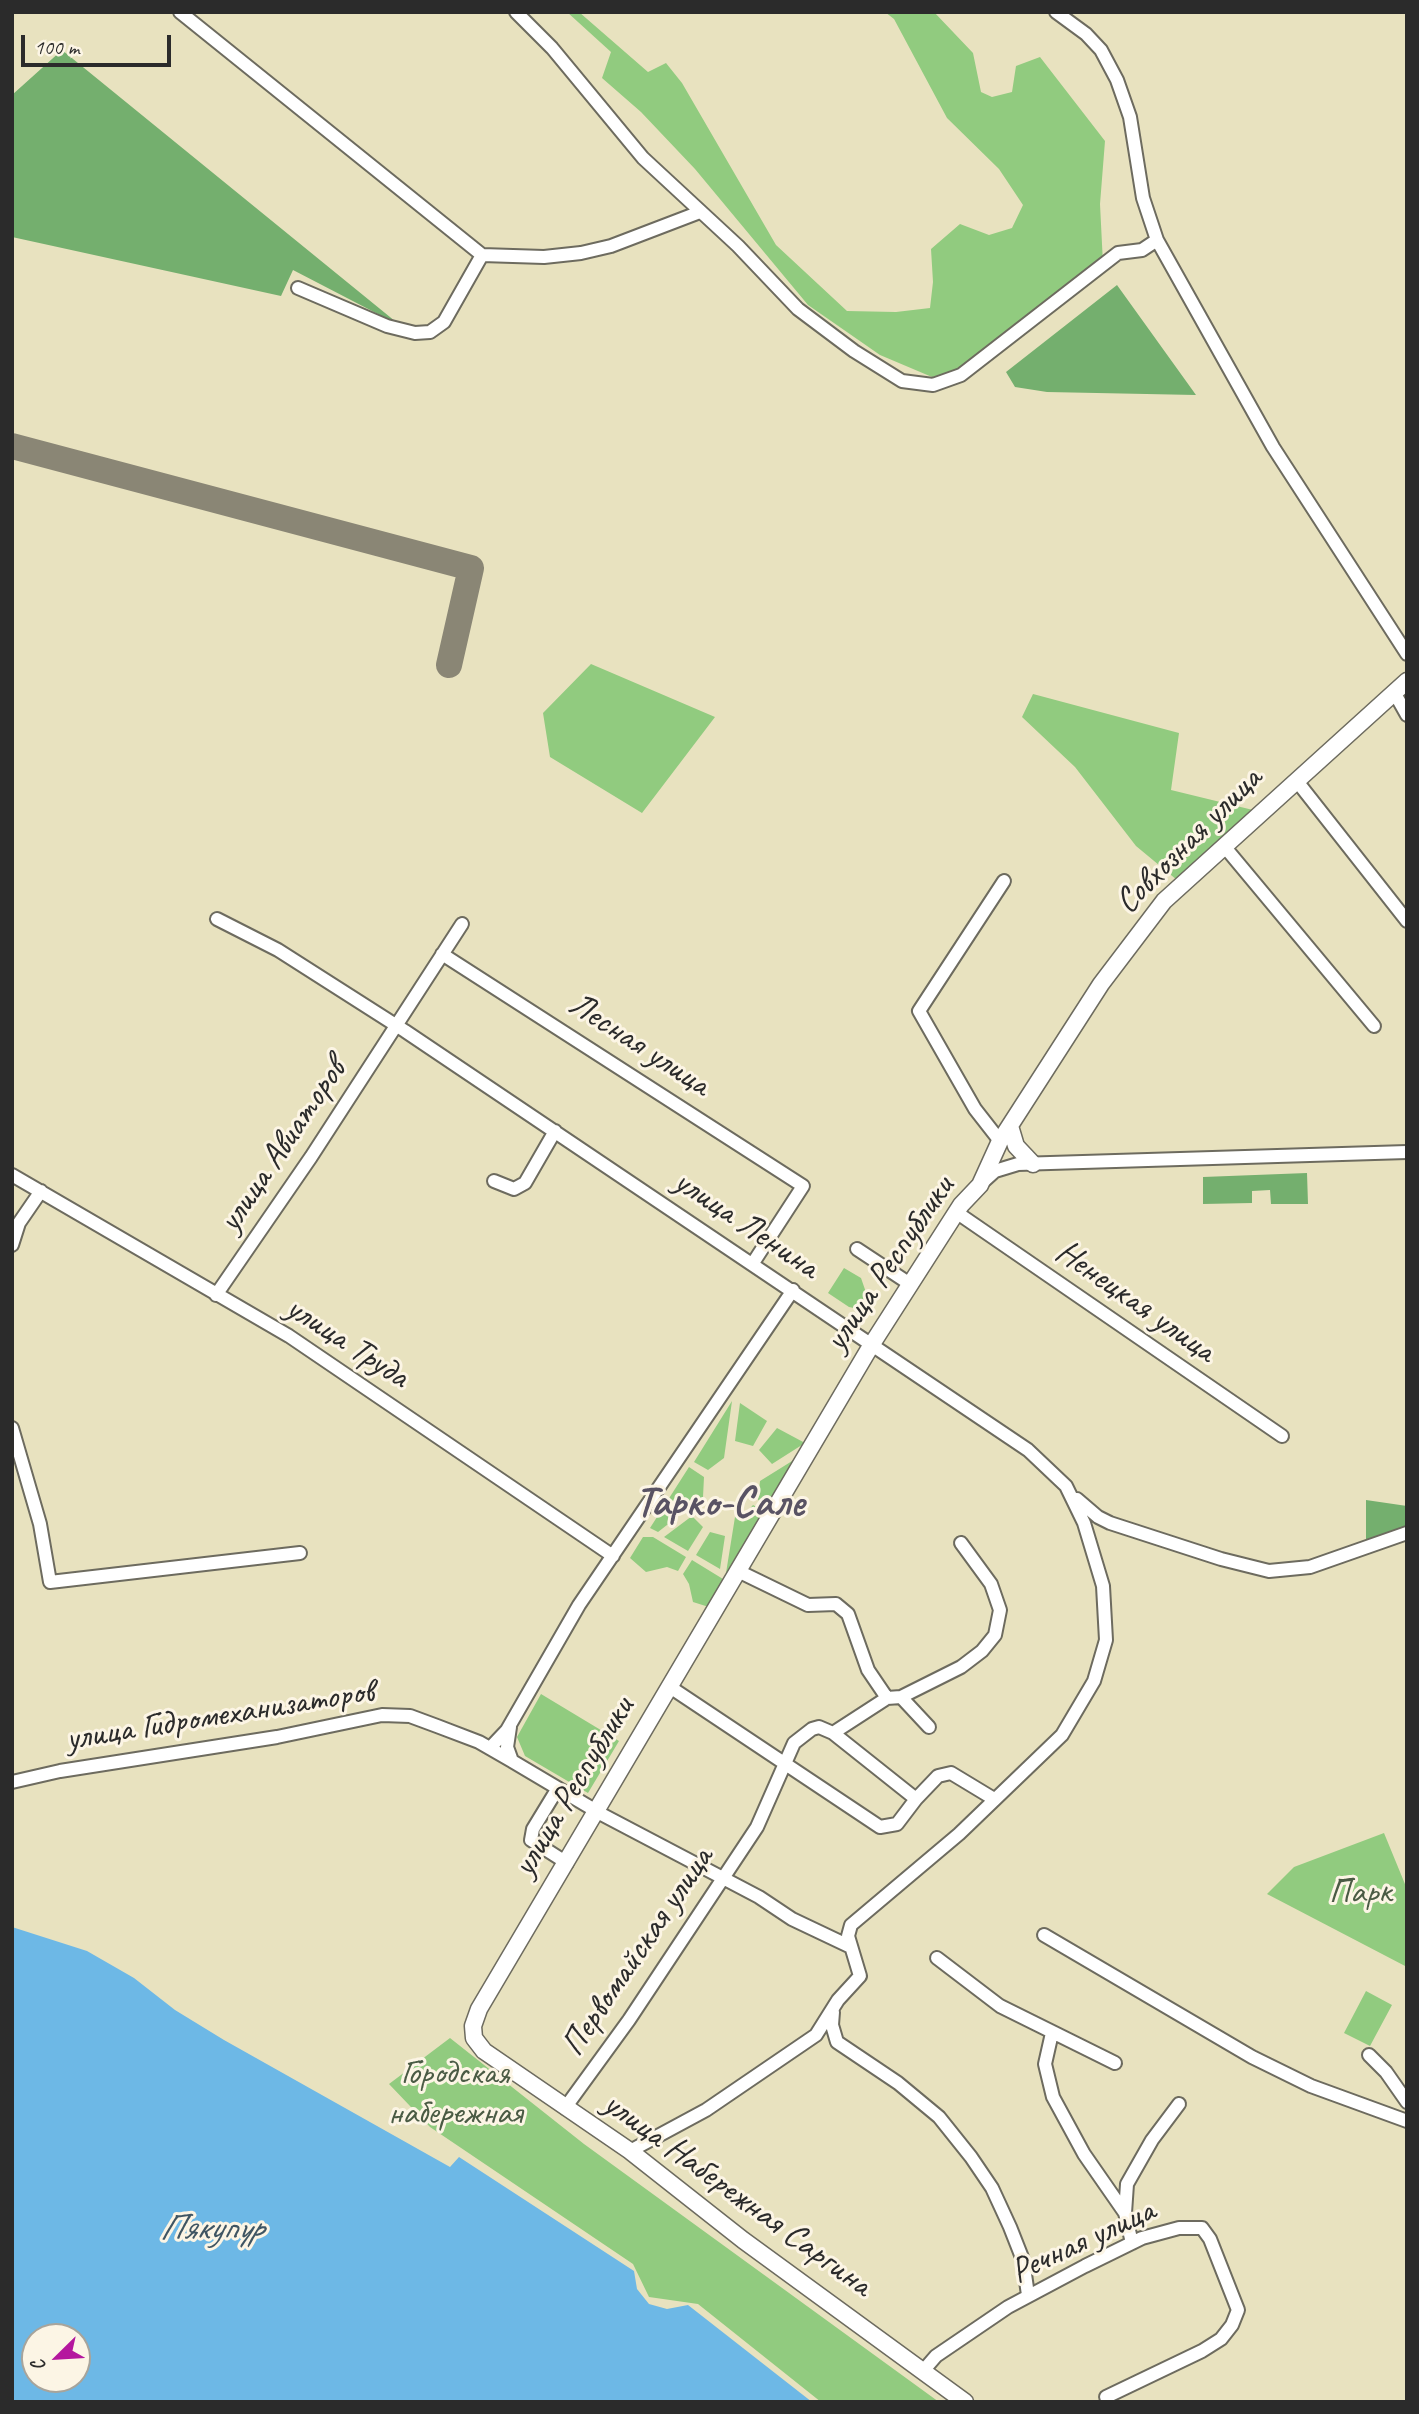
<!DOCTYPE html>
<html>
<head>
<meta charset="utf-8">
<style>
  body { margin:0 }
  #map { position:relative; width:1419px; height:2414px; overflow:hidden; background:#e8e2bf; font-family:Caveat,sans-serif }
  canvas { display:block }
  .frame { position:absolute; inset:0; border:14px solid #2b2b2b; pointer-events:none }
  .north { position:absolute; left:21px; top:2323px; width:70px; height:70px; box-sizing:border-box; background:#fcf5e5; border:2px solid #a8a49b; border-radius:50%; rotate:246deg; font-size:19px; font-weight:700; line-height:28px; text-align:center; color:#2b2b2b }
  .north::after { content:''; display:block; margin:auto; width:24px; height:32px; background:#b5179e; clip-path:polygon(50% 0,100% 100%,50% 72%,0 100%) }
  .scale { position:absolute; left:21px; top:35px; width:150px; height:32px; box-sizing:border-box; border:4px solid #2b2b2b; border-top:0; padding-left:9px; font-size:21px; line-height:24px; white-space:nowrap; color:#2b2b2b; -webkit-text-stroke:5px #fcf5e5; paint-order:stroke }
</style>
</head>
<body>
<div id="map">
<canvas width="1419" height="2414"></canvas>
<div class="frame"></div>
<div class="north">С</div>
<div class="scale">100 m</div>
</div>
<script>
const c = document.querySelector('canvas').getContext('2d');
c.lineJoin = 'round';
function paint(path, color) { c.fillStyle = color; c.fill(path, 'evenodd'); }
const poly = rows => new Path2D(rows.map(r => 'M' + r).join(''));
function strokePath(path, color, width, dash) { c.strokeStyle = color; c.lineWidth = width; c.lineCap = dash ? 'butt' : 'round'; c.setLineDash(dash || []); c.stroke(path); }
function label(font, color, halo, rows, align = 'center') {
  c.font = font + ' Caveat,sans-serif'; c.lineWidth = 6; c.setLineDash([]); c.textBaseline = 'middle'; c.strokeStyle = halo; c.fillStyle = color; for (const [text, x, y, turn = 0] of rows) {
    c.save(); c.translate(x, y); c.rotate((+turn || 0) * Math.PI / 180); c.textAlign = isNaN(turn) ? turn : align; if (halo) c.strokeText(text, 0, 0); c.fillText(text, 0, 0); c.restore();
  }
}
paint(poly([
  [567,12,579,12,648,72,666,63,682,83,776,245,847,311,896,312,930,308,933,282,931,249,960,224,989,235,1012,228,1023,205,999,169,947,118,894,19,885,12,934,12,973,53,981,92,992,97,1012,92,1016,66,1040,57,1105,141,1100,204,1103,264,964,371,932,377,880,355,808,305,695,169,641,112,602,78,611,52],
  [591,664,715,717,642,813,550,757,543,713],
  [1033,694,1179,733,1171,790,1253,810,1177,880,1136,846,1075,767,1022,717],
  [844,1268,861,1278,870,1304,864,1310,849,1307,828,1293],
  [732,1401,724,1458,708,1470,694,1462],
  [740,1403,767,1421,753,1446,735,1441],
  [777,1428,805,1443,772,1464,759,1450],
  [805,1453,771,1507,758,1500,760,1481],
  [689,1467,704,1477,703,1497,658,1532,650,1528],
  [753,1505,768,1513,731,1576,726,1573,735,1517,746,1513],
  [692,1516,703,1527,688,1551,664,1537],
  [710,1532,725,1536,720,1569,696,1555],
  [643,1537,653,1537,686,1557,678,1571,667,1567,646,1572,630,1558],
  [692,1560,723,1579,725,1587,712,1608,693,1602,689,1584,683,1574],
  [541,1694,619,1741,588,1793,525,1756,517,1737],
  [1384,1833,1407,1889,1407,1967,1267,1894,1294,1867],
  [1366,1991,1392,2005,1370,2046,1344,2033],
  [450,2038,584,2144,939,2402,821,2402,698,2304,649,2297,633,2264,430,2127,389,2084]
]), '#91cb7f');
paint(poly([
  [62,50,401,326,293,270,281,296,12,237,12,95],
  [1117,285,1196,395,1047,392,1015,387,1006,372],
  [1307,1173,1308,1204,1271,1204,1270,1190,1252,1191,1252,1203,1203,1204,1203,1177],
  [1366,1500,1407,1506,1407,1528,1366,1545]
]), '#74af6e');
paint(poly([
  [12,1927,87,1951,134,1978,175,2010,224,2040,450,2167,459,2157,634,2271,637,2289,649,2304,667,2309,688,2305,812,2402,12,2402],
  [35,2337,77,2337,77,2379,35,2379]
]), '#6db8e6');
strokePath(poly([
  [12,446,471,568,449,665]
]), '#8a8675', 26);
const minor = poly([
  [180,12,482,255,544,257,581,253,611,246,700,212],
  [516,12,552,48,643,158,738,246,798,309,854,351,902,381,933,385,961,375,1118,253,1142,250,1157,240],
  [1056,12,1086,34,1101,50,1117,80,1130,117,1143,198,1157,240,1273,447,1407,654],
  [298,288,387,326,415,333,430,332,444,322,482,255],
  [1394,692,1407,715],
  [1296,780,1407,921],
  [1224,846,1374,1026],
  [217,919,278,950,405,1031,1028,1450,1066,1486,1084,1523,1103,1586,1106,1640,1094,1681,1062,1735,959,1834,851,1925,848,1936,860,1976,838,2000,816,2035,706,2110,630,2151],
  [442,954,803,1186,753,1263],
  [1000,1141,975,1109,919,1011,1004,881],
  [12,1175,289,1336,613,1556],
  [985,1180,995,1171,1018,1164,1407,1152],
  [494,1181,514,1189,525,1183,555,1131],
  [956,1212,1282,1436],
  [12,1245,19,1223,41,1191],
  [857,1249,910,1284],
  [216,1295,311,1157,462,924],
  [12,1428,40,1524,50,1582,300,1553],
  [1077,1499,1098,1517,1110,1523,1221,1559,1269,1571,1310,1567,1407,1533],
  [738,1571,808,1605,836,1604,848,1614,868,1670,887,1698,901,1697,929,1727],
  [670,1687,880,1827,897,1824,916,1799],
  [901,1697,961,1667,982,1651,995,1635,1000,1610,991,1584,961,1543],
  [887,1698,833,1733,916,1799,938,1776,951,1773,994,1799],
  [510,1727,507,1747,512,1761,603,1815,759,1897,792,1919,851,1947],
  [490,1748,507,1730,579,1605,793,1290],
  [12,1782,60,1771,277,1737,382,1715,410,1716,437,1726,479,1742,512,1761],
  [558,1788,533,1829,531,1840,567,1863],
  [1044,1935,1252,2057,1311,2086,1407,2121],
  [937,1958,1000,2006,1115,2063],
  [833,2012,832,2025,837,2042,898,2083,939,2117,971,2157,992,2188,1010,2227,1023,2260,1028,2295],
  [1052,2033,1045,2064,1053,2097,1084,2154,1125,2213,1132,2243],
  [1369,2055,1386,2072,1407,2102],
  [565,2108,629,2020,757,1827,794,1743,812,1729,819,1727,833,1733],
  [1125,2213,1127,2184,1152,2140,1179,2104],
  [923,2371,936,2356,1008,2307,1085,2266,1142,2238,1179,2228,1202,2228,1210,2239,1238,2310,1232,2325,1221,2339,1202,2351,1106,2397]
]);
const major = poly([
  [1010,1126,1016,1146,1033,1164],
  [965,2402,743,2240,630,2151,484,2051,474,2038,473,2026,479,2009,872,1344,961,1205,980,1185,1000,1141,1101,984,1164,901,1407,681]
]);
strokePath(minor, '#6d6b5f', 16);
strokePath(major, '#6d6b5f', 19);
strokePath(minor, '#fff', 12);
strokePath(major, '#fff', 16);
label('35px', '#2b2b2b', '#fcf5e5', [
  ["Совхозная улица",1189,841,-45],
  ["Лесная улица",639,1045,33],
  ["улица Авиаторов",283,1146,-56],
  ["улица Ленина",746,1225,34],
  ["улица Республики",890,1264,-56],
  ["Ненецкая улица",1135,1302,35],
  ["улица Труда",347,1343,33],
  ["улица Гидромеханизаторов",220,1716,-9],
  ["улица Республики",574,1787,-59],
  ["Первомайская улица",638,1952,-56],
  ["улица Набережная Саргина",737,2195,36],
  ["Речная улица",1083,2242,-25]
]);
label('35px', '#4a5b44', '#fcf5e5', [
  ["Парк",1360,1893],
  ["Городская",455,2074],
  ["набережная",455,2114]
]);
label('italic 37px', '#3f5563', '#fcf5e5', [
  ["Пякупур",211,2229]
]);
label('bold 42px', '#595364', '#fcf5e5', [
  ["Тарко-Сале",720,1504]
]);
</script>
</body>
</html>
